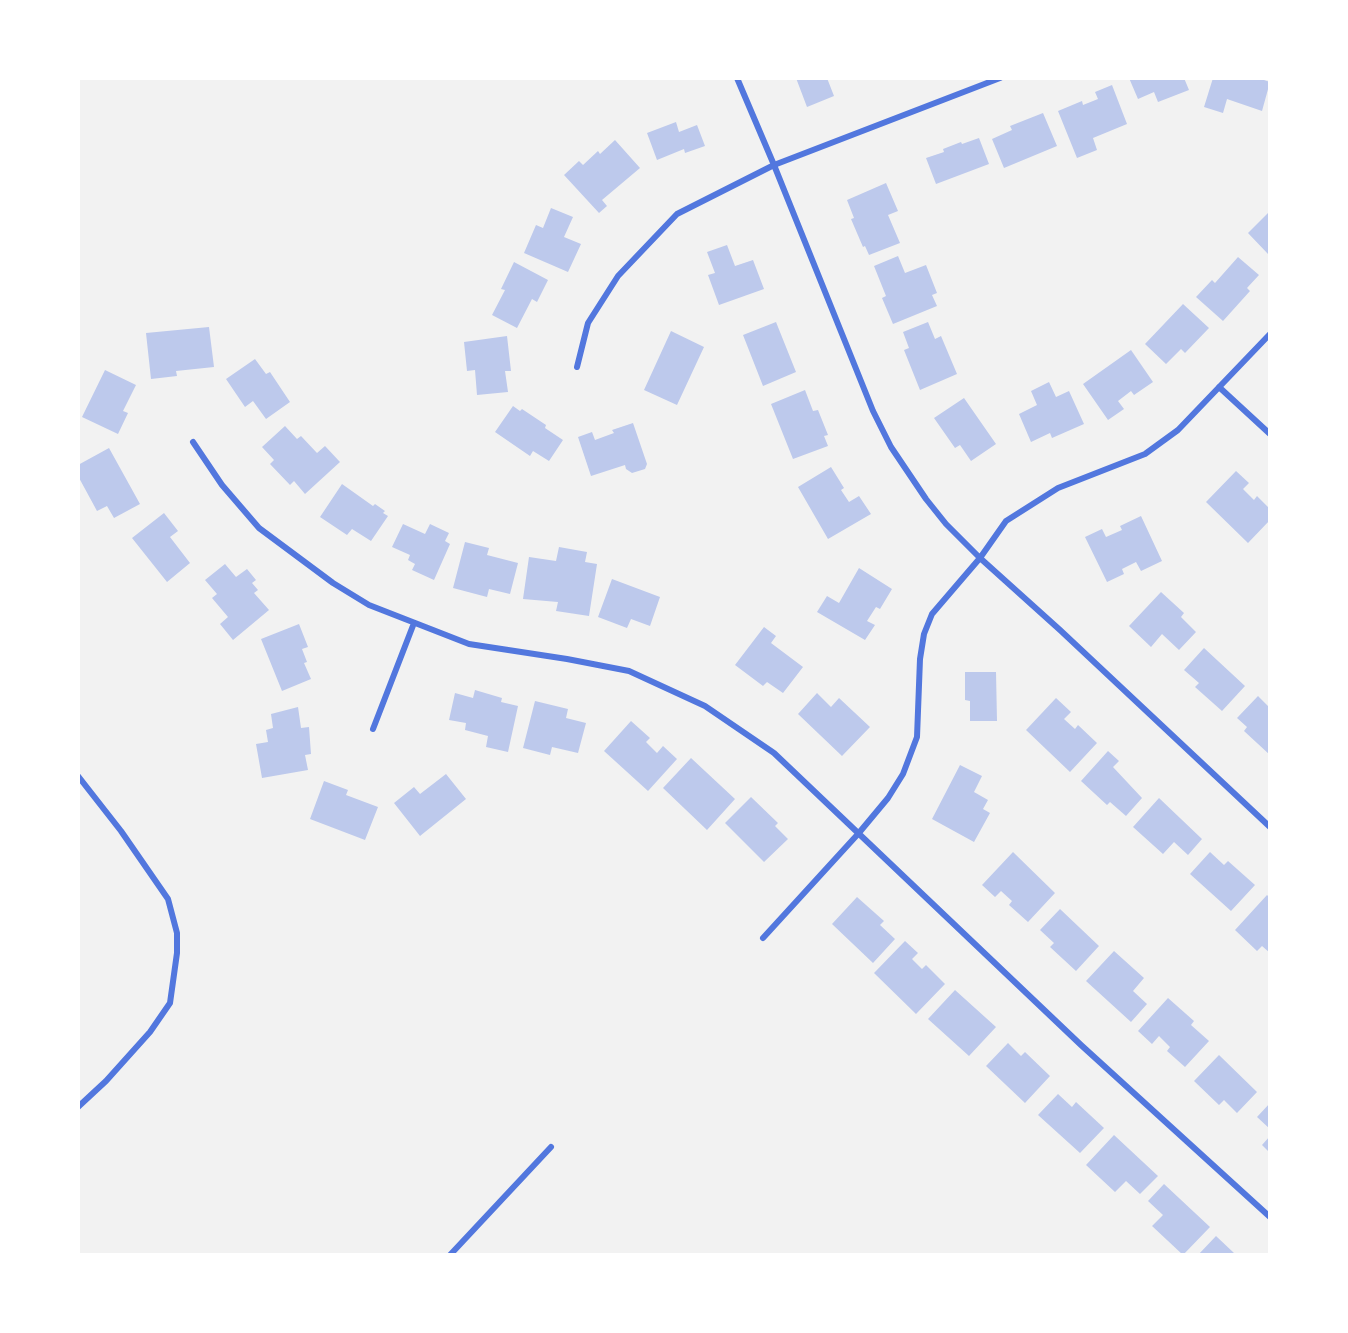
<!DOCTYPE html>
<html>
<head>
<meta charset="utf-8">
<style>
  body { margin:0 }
  #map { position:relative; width:1348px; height:1333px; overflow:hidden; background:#f2f2f2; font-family:"Sofia Sans Condensed",sans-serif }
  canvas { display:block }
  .frame { position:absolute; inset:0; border:80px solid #fff; pointer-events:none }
</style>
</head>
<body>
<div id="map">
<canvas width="1348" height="1333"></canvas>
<div class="frame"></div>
</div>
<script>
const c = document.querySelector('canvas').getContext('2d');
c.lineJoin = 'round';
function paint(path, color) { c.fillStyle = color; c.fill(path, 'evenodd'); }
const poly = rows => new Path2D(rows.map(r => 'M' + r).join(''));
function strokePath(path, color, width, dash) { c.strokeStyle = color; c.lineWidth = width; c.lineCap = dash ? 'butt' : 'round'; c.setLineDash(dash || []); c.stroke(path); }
paint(poly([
  [796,78,827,78,834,96,807,107],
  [1129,78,1184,78,1189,90,1158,102,1154,92,1138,99],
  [1213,78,1258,78,1270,82,1262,111,1227,99,1223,113,1204,107],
  [1112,85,1127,124,1093,138,1097,150,1077,158,1058,111,1082,101,1083,105,1098,99,1095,92],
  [1043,113,1057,146,1004,168,992,139,1012,130,1010,126],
  [676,122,679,132,697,125,705,146,685,153,684,149,657,160,647,133],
  [979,138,989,164,936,184,926,158,944,152,943,149,961,142,962,144],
  [615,140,640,168,602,200,607,206,599,213,564,175,579,161,583,165,598,151,600,154],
  [886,183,898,211,888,215,900,243,869,255,865,246,863,247,851,219,854,218,847,200],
  [551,208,573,217,564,237,581,244,568,272,524,253,536,225,543,228],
  [1270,211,1270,252,1268,254,1248,233],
  [727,245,735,266,753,260,764,289,719,305,708,275,715,273,707,252],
  [898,256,905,273,926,265,937,293,932,295,937,306,893,324,882,298,886,296,874,266],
  [1238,257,1259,275,1247,288,1250,291,1223,321,1196,297,1212,280,1215,283],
  [514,262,548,280,537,302,532,299,517,328,492,315,505,290,501,289],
  [1183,304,1209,328,1185,353,1181,349,1166,364,1145,344],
  [776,322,796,372,763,386,743,335],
  [928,322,935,339,941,336,957,374,920,390,904,350,909,348,903,332],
  [209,327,214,367,176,371,177,376,151,379,146,333],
  [671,331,704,347,677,405,644,390],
  [507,336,511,371,505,371,508,392,477,395,475,370,467,371,464,342],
  [1131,350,1153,382,1134,395,1131,391,1118,401,1124,409,1108,420,1083,384],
  [255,359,266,374,270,372,290,402,266,419,253,401,245,407,226,379],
  [105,370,136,385,123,411,128,413,118,434,82,417],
  [1049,382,1056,397,1069,391,1084,424,1052,438,1050,433,1031,442,1019,414,1037,405,1031,391],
  [805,390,813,411,818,410,828,435,824,436,828,446,793,459,771,404],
  [964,398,996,444,971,461,960,445,955,448,934,418],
  [513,406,520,411,522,409,546,425,545,428,563,440,549,461,533,451,530,456,495,432],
  [633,423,647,464,645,469,632,473,626,469,625,465,591,476,578,437,592,432,595,440,614,433,612,430],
  [285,426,297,439,301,436,317,453,325,446,340,462,305,494,294,481,290,485,270,464,274,460,262,447],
  [109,448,140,504,114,518,107,506,97,511,78,476,78,465],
  [831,467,844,488,841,490,849,502,859,496,871,514,828,539,798,487],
  [1236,471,1249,483,1243,489,1254,500,1257,496,1270,509,1270,520,1248,543,1206,502],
  [342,484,373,506,375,504,385,511,383,513,388,516,371,541,352,529,347,535,320,517],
  [164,513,178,531,170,537,190,563,167,582,132,538],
  [1141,516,1162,561,1141,571,1136,562,1122,569,1124,574,1107,582,1085,537,1102,529,1106,537,1122,530,1120,526],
  [403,524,425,534,430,524,449,533,445,541,450,544,434,580,412,570,415,564,408,560,410,555,392,547],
  [465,542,489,548,487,555,518,563,510,594,489,589,487,597,453,588],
  [559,547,587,552,585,562,597,564,589,616,556,611,558,602,523,599,529,557,556,561],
  [225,564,236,577,247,569,256,580,252,583,258,590,254,593,269,610,233,640,220,624,228,617,212,598,217,594,205,580],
  [859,568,892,589,880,609,876,607,867,621,875,625,865,640,817,612,827,596,839,603],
  [612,579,660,597,650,626,631,619,627,628,598,617],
  [1161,592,1184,613,1181,617,1196,632,1179,650,1162,634,1151,647,1129,626],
  [299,624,308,647,302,649,307,662,304,663,311,679,282,691,261,639],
  [764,627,776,636,771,643,803,667,783,693,767,682,763,686,735,665],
  [1204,648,1245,686,1222,711,1195,687,1199,683,1184,670],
  [965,672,996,672,997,721,970,721,970,701,965,700],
  [475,690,502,698,501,702,518,706,508,752,486,747,488,736,465,730,466,723,449,720,455,693,473,698],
  [817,693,831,707,839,698,870,727,842,756,798,714],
  [1258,696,1270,708,1270,755,1244,731,1247,727,1237,718],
  [1056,698,1071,712,1064,719,1075,729,1078,725,1097,743,1070,772,1026,730],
  [535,701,568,709,566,718,586,723,578,753,552,747,550,755,523,748],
  [298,707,301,728,309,727,311,754,305,755,308,770,262,778,256,744,268,742,266,730,273,728,271,714],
  [631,721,650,738,646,742,657,753,663,746,677,759,648,791,604,751],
  [1108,751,1119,761,1113,767,1142,798,1126,816,1110,802,1107,805,1081,781],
  [691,758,735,799,707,830,663,788],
  [960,765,982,776,974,792,988,800,983,809,990,813,974,842,932,819],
  [446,774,466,799,420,836,394,803,414,787,420,794],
  [324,781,348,790,346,795,378,807,365,840,310,819],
  [751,797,778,823,775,826,788,839,764,862,725,823],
  [1159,798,1202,839,1188,855,1174,842,1163,854,1133,827],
  [1013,852,1055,893,1028,922,1009,905,1012,901,1001,891,995,897,982,885],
  [1210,852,1224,865,1228,861,1255,885,1231,911,1190,874],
  [1267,895,1270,898,1270,953,1262,946,1257,951,1235,930],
  [857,897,884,921,880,925,895,939,873,963,832,924],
  [1060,909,1099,946,1076,971,1050,947,1054,943,1040,930],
  [905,941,918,953,912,959,922,969,926,965,945,984,916,1014,874,973],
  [1114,951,1144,978,1133,991,1147,1004,1131,1022,1086,981],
  [955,990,996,1027,969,1056,928,1019],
  [1168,998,1194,1021,1191,1025,1209,1041,1185,1067,1167,1051,1170,1047,1159,1036,1152,1044,1138,1031],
  [1008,1043,1021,1056,1025,1052,1050,1076,1025,1103,986,1066],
  [1219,1055,1257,1092,1237,1113,1224,1100,1219,1105,1194,1081],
  [1058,1094,1072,1107,1076,1102,1104,1128,1080,1153,1038,1115],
  [1270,1103,1270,1129,1257,1117],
  [1114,1135,1158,1176,1140,1194,1126,1181,1115,1192,1086,1165],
  [1270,1136,1270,1153,1262,1145],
  [1164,1184,1210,1227,1183,1255,1152,1226,1163,1215,1148,1201],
  [1216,1236,1234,1253,1232,1255,1198,1255]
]), '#bdc9ec');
strokePath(poly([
  [737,78,774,165,873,411,891,447,926,499,946,524,980,558,1060,630,1270,827],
  [577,367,588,323,618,276,677,214,774,165,1000,78],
  [1219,387,1270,434],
  [193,442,222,485,259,528,333,583,369,605,469,644,567,659,629,671,705,706,774,753,1081,1045,1270,1217],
  [373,729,414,623],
  [78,776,121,831,168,899,177,933,177,953,170,1003,150,1032,106,1081,78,1107],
  [763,938,858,834,888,798,903,774,917,737,920,659,924,634,932,614,980,558,1006,521,1058,488,1145,454,1178,430,1270,334],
  [450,1255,551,1147]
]), '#5277de', 6);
</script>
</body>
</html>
